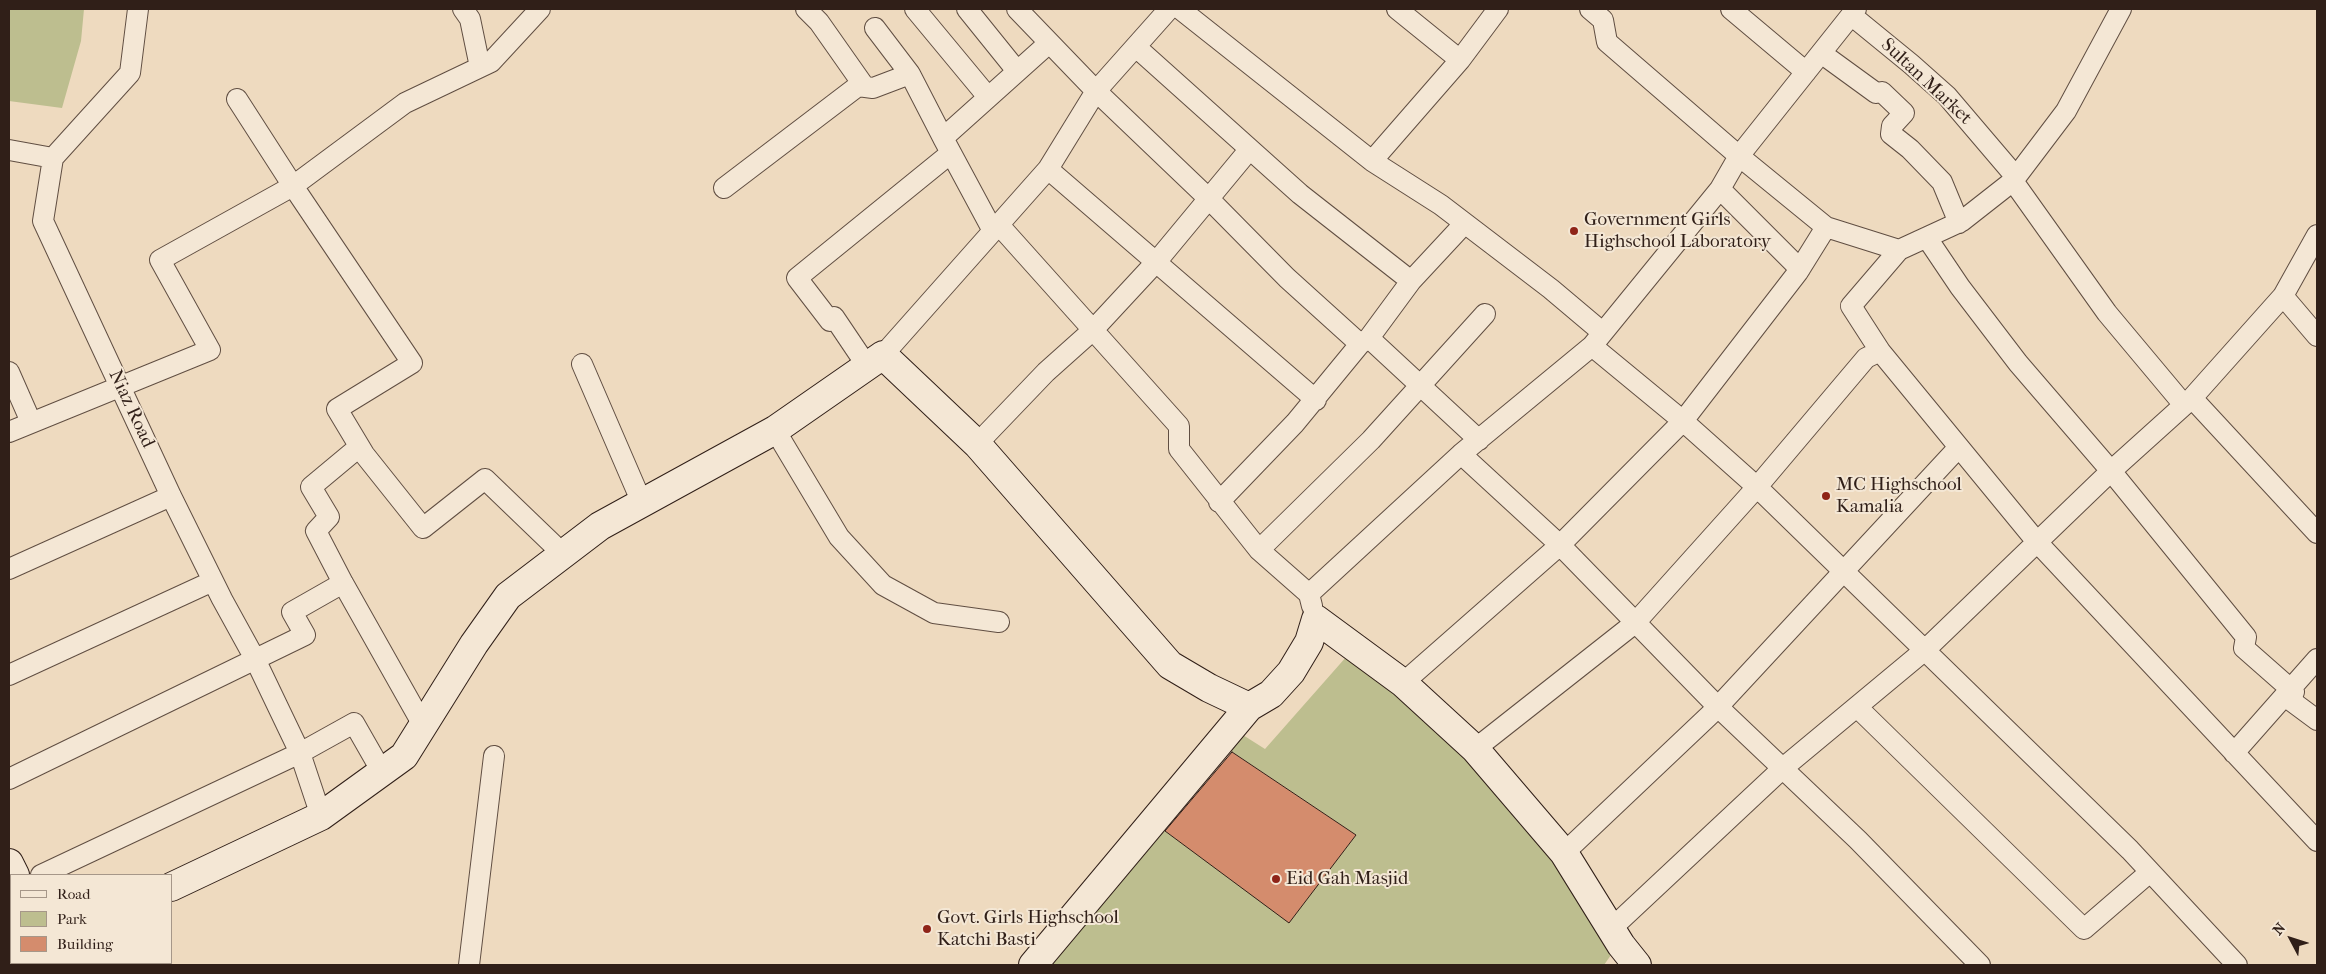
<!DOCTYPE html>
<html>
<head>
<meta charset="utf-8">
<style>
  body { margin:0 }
  #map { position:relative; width:2326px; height:974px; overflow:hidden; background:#eedabf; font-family:"IM FELL French Canon",serif }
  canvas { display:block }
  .frame { position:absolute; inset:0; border:10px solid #301f18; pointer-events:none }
  .legend { position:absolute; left:10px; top:874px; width:162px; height:90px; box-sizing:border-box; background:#f4e7d5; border:1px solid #a69789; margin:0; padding:6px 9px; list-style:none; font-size:15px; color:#301f18 }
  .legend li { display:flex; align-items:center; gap:10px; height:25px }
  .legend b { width:25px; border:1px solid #a69789 }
  .north { position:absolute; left:2266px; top:914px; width:50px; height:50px; -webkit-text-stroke:4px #f4e7d5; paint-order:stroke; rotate:310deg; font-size:14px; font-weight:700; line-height:20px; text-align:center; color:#301f18 }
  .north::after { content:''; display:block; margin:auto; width:18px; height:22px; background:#301f18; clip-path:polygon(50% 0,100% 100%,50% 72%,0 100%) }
</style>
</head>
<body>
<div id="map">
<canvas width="2326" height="974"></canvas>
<div class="frame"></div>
<ul class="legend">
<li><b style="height:6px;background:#f4e7d5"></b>Road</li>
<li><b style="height:14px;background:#bdbe8f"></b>Park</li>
<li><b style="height:14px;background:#d48c6d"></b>Building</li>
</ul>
<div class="north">N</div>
</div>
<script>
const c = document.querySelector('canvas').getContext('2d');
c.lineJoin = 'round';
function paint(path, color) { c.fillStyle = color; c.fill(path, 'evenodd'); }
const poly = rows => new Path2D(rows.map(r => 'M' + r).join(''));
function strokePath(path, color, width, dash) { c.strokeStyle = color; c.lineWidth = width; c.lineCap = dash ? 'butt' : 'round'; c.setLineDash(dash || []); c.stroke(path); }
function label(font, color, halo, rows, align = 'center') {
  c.font = font + ' "IM FELL French Canon",serif'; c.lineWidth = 4; c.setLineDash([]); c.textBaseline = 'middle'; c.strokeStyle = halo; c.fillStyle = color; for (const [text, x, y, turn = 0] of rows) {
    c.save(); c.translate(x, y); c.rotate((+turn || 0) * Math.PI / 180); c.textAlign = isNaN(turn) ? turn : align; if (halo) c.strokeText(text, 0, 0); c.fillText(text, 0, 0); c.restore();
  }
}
paint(poly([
  [9,9,84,9,81,41,62,108,9,101],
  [1347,656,1399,685,1479,762,1618,945,1604,965,1043,965,1158,826,1289,922,1356,835,1222,745,1235,730,1265,749]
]), '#bdbe8f');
const building = poly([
  [1232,752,1356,835,1289,923,1165,831,1232,752]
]);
paint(building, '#d48c6d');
strokePath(building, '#301f18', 1);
const street = poly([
  [138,9,130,73,53,158,43,221,171,496,222,599,255,659,300,753,321,816],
  [463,9,470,19,480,67],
  [540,9,491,62,405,103,293,186,412,363,337,409,364,454,423,528,485,479,563,554],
  [806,9,819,22,864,86],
  [915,9,988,97],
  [967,9,1017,71],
  [1017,9,1096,91,1208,198,1287,278,1360,344],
  [1180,9,1372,161,1441,205,1551,289,1602,332],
  [1397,9,1460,60],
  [1590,9,1603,20,1607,42,1739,156,1826,227,1899,250],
  [1731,9,1806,72],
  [1851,15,1911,64,1947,96,2016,177],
  [875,28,910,74],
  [1136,47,1300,194,1411,281],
  [1821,53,1876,93,1882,92,1904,113,1892,126,1891,134,1910,149,1942,182,1959,223],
  [9,150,53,158],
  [1372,161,1460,60,1498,9],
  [1048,169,1316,400],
  [2013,181,2107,313,2184,405],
  [724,188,858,86,873,88,910,74,943,138],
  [1720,189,1800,269],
  [999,225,1179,426,1179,449,1259,550,1309,594,1312,606],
  [993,231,943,138,1049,43],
  [1927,238,1960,287,2018,363,2111,471,2246,637,2244,648,2294,692,2290,700,2317,720],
  [2283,296,2317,336],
  [1369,338,1479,440],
  [1592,346,1683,421,1757,487,2130,850,2237,965],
  [1880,351,1851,306,1899,250,1962,221,2013,181,2066,111,2121,9],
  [883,355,1048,169,1096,91,1169,9],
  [582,364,642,503],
  [867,366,834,317,830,321,797,278,951,153],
  [9,372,31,422],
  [2192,398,2317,533],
  [775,430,839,537,883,585,934,613,999,622],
  [9,432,210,350,160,260,293,186,237,99],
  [977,444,1046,372,1093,330,1157,261,1249,150],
  [359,447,311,487,329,517,316,531,343,583,423,725],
  [1461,454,1560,545,1718,707,1858,840,1980,965],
  [1219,502,1295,423,1360,344,1369,338,1411,281,1464,224],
  [1259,550,1371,440,1485,314],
  [9,569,171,496],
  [1309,594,1461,454,1592,346,1720,189,1739,156,1856,9],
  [9,675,213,581],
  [1403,683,1560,545,1683,421,1798,272,1826,227],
  [1857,707,2084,929,2150,872],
  [1475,749,1635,623,1757,487,1866,358,1880,351,2037,542,2317,841],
  [2234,753,2317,659],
  [9,779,305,635,292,612,343,583],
  [1564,853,1714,711,1959,447],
  [41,875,300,753,354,723,382,772],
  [1612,928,1783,768,1925,650,2111,471,2192,398,2283,296,2317,235],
  [469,965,494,756]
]);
const secondary = poly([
  [9,863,15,875],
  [171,887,321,816,404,756,474,644,508,596,600,526,775,430,883,355,977,444,1170,665,1209,688,1249,707,1271,694,1291,672,1309,642,1316,619,1403,683,1475,749,1564,853,1621,945,1637,965],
  [9,960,11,959],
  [1033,965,1249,707]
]);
strokePath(street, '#604e42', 22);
strokePath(secondary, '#301f18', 30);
strokePath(street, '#f4e7d5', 20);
strokePath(secondary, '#f4e7d5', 28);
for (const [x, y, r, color] of [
  [1574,231,5,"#8f2418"],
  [1826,496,5,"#8f2418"],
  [1276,879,5,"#8f2418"],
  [927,929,5,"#8f2418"]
]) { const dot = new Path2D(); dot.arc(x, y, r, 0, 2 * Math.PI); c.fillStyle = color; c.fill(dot); strokePath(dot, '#f4e7d5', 2); }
label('19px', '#301f18', '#f4e7d5', [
  ["Sultan Market",1926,82,43],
  ["Niaz Road",131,409,65]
]);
label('19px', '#301f18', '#f4e7d5', [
  ["Government Girls",1584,220],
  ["Highschool Laboratory",1584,242],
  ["MC Highschool",1836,485],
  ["Kamalia",1836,507],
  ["Eid Gah Masjid",1286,879],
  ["Govt. Girls Highschool",937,918],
  ["Katchi Basti",937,940]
], 'left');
</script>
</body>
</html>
